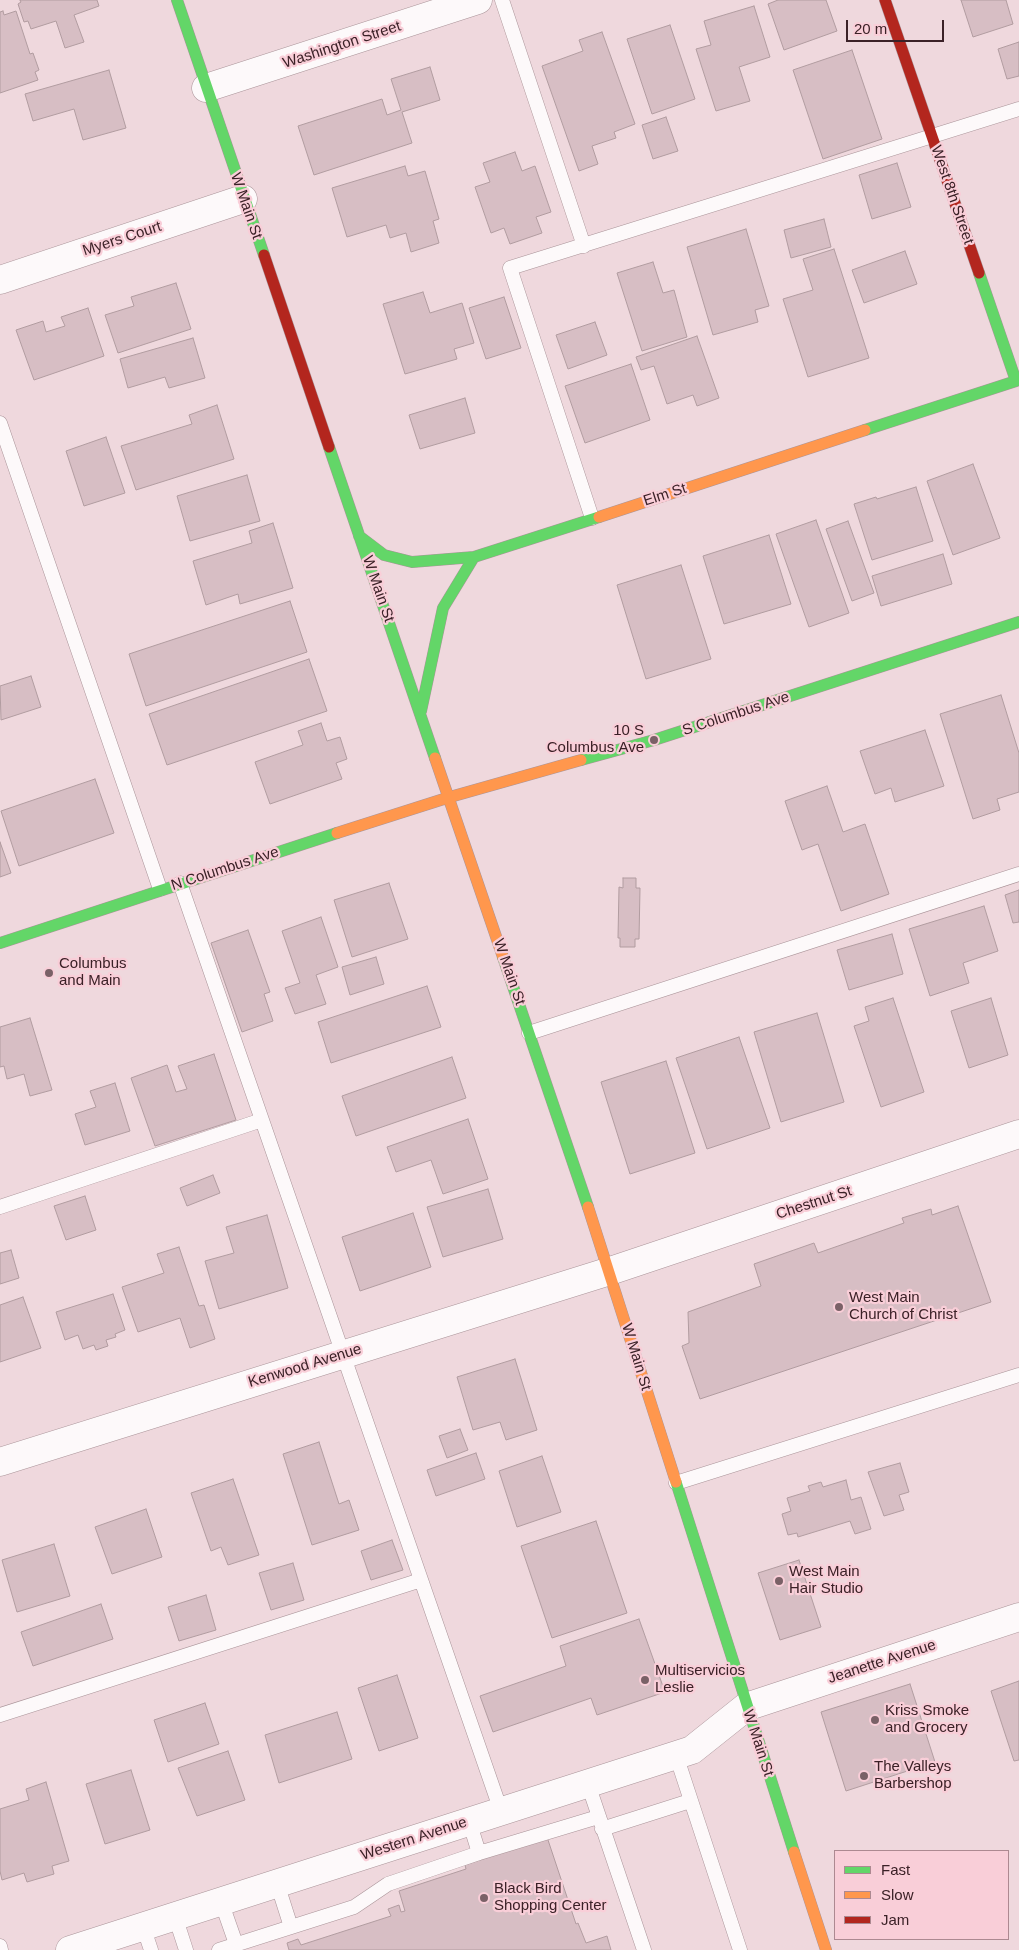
<!DOCTYPE html>
<html>
<head>
<meta charset="utf-8">
<style>
  body { margin:0 }
  #map { position:relative; width:1019px; height:1950px; overflow:hidden; background:#efd8dd; font-family:Helvetica,sans-serif }
  canvas { display:block }
  .legend { position:absolute; left:834px; top:1850px; width:175px; height:90px; box-sizing:border-box; background:#f9ced8; border:1px solid #ad8991; margin:0; padding:6px 9px; list-style:none; font-size:15px; color:#3b2127 }
  .legend li { display:flex; align-items:center; gap:10px; height:25px }
  .legend b { width:25px; border:1px solid #ad8991 }
  .scale { position:absolute; left:846px; top:20px; width:98px; height:22px; box-sizing:border-box; border:2px solid #3b2127; border-top:0; padding-left:6px; font-size:15px; line-height:18px; white-space:nowrap; color:#3b2127; -webkit-text-stroke:4px #f9ced8; paint-order:stroke }
</style>
</head>
<body>
<div id="map">
<canvas width="1019" height="1950"></canvas>
<ul class="legend">
<li><b style="height:6px;background:#63d668"></b>Fast</li>
<li><b style="height:6px;background:#ff974d"></b>Slow</li>
<li><b style="height:6px;background:#b3261e"></b>Jam</li>
</ul>
<div class="scale">20 m</div>
</div>
<script>
const c = document.querySelector('canvas').getContext('2d');
c.lineJoin = 'round';
function paint(path, color) { c.fillStyle = color; c.fill(path, 'evenodd'); }
const poly = rows => new Path2D(rows.map(r => 'M' + r).join(''));
function strokePath(path, color, width, dash) { c.strokeStyle = color; c.lineWidth = width; c.lineCap = dash ? 'butt' : 'round'; c.setLineDash(dash || []); c.stroke(path); }
function label(font, color, halo, rows, align = 'center') {
  c.font = font + ' Helvetica,sans-serif'; c.lineWidth = 4.5; c.setLineDash([]); c.textBaseline = 'middle'; c.strokeStyle = halo; c.fillStyle = color; for (const [text, x, y, turn = 0] of rows) {
    c.save(); c.translate(x, y); c.rotate((+turn || 0) * Math.PI / 180); c.textAlign = isNaN(turn) ? turn : align; if (halo) c.strokeText(text, 0, 0); c.fillText(text, 0, 0); c.restore();
  }
}
const building = poly([
  [20,0,97,0,99,6,74,15,84,42,65,48,56,21,31,29,28,21,24,22,18,4,21,2,20,0],
  [778,0,826,0,837,31,784,50,768,4,778,0],
  [961,0,1006,0,1013,24,973,37,961,0],
  [754,6,770,57,739,67,750,101,716,111,696,49,711,45,704,21,754,6],
  [3,11,4,15,16,11,30,54,33,53,39,70,35,72,38,80,0,93,0,12,3,11],
  [670,25,695,99,652,114,627,39,670,25],
  [602,32,635,124,614,132,616,138,592,146,598,164,579,171,542,66,583,51,579,40,602,32],
  [1019,42,1019,76,1007,79,998,49,1019,42],
  [852,50,882,139,823,159,793,70,852,50],
  [430,67,440,100,402,112,412,143,314,175,298,126,382,99,387,115,401,110,391,79,430,67],
  [109,70,126,128,83,140,74,109,33,121,25,94,109,70],
  [666,117,678,151,653,159,642,125,666,117],
  [515,152,522,171,535,166,551,212,536,217,542,233,510,244,504,228,491,233,475,187,490,182,483,163,515,152],
  [897,163,911,207,872,219,859,175,897,163],
  [405,166,408,176,425,171,439,219,433,221,439,243,411,252,406,233,390,238,386,225,347,237,332,188,405,166],
  [824,219,831,247,791,258,784,230,824,219],
  [746,229,769,306,755,310,758,322,713,335,687,247,746,229],
  [834,249,869,358,808,377,783,299,813,290,803,259,834,249],
  [905,251,917,284,864,303,852,270,905,251],
  [653,262,663,293,674,290,687,337,642,351,617,273,653,262],
  [176,283,191,329,118,353,105,315,134,306,131,297,176,283],
  [423,292,430,313,462,303,474,343,454,349,457,359,405,374,383,304,423,292],
  [504,297,521,348,486,359,469,308,504,297],
  [88,308,104,356,34,380,16,330,43,321,46,332,65,326,61,317,88,308],
  [595,322,607,355,568,369,556,335,595,322],
  [697,336,719,398,697,406,693,395,667,404,654,366,641,370,636,357,697,336],
  [193,338,205,378,169,388,165,377,128,388,120,359,193,338],
  [631,364,650,420,585,443,565,386,631,364],
  [465,398,475,433,420,449,409,415,465,398],
  [217,405,234,459,136,490,121,446,192,424,189,415,217,405],
  [106,437,125,493,84,506,66,451,106,437],
  [973,464,1000,538,953,555,927,481,973,464],
  [247,475,260,521,190,541,177,496,247,475],
  [916,487,933,541,872,560,854,504,876,497,877,499,916,487],
  [816,520,849,613,809,627,776,534,816,520],
  [848,521,874,593,852,601,826,529,848,521],
  [273,523,293,588,240,604,238,594,206,605,193,561,252,543,249,531,273,523],
  [769,535,791,604,724,624,703,556,769,535],
  [943,554,952,584,881,606,872,576,943,554],
  [681,565,711,659,646,679,617,585,681,565],
  [290,601,307,652,146,706,129,654,290,601],
  [309,659,327,711,167,765,149,714,309,659],
  [31,676,41,707,1,720,0,686,31,676],
  [1001,695,1019,753,1019,792,997,799,1000,810,973,819,940,714,1001,695],
  [321,723,327,741,340,737,347,759,336,763,342,779,270,804,255,762,303,745,298,731,321,723],
  [925,730,944,786,895,802,891,788,875,794,860,751,925,730],
  [95,779,114,833,19,866,1,811,95,779],
  [827,786,843,832,865,824,889,894,841,911,818,844,802,850,785,801,827,786],
  [0,842,11,873,0,877,0,842],
  [623,878,636,878,636,888,640,888,639,939,635,939,635,947,620,947,620,938,618,938,619,887,623,888,623,878],
  [389,883,408,939,352,957,334,900,389,883],
  [1019,890,1019,922,1013,923,1005,895,1019,890],
  [984,906,998,951,963,963,969,983,930,996,909,929,984,906],
  [321,917,338,967,316,975,326,1004,295,1014,285,988,300,983,282,931,321,917],
  [248,930,270,992,264,994,273,1021,242,1032,211,943,248,930],
  [892,934,903,974,849,990,837,950,892,934],
  [376,957,384,984,350,995,342,967,376,957],
  [427,986,441,1027,331,1063,318,1022,427,986],
  [893,998,924,1092,881,1107,854,1026,869,1021,865,1007,893,998],
  [991,998,1008,1055,969,1068,951,1011,991,998],
  [817,1013,844,1102,781,1122,754,1032,817,1013],
  [30,1018,52,1090,30,1096,24,1074,7,1079,4,1066,0,1067,0,1027,30,1018],
  [739,1037,770,1128,707,1149,676,1058,739,1037],
  [214,1054,236,1120,155,1146,131,1078,167,1065,176,1092,187,1089,178,1066,214,1054],
  [452,1057,466,1098,356,1136,342,1096,452,1057],
  [666,1061,695,1153,630,1174,601,1082,666,1061],
  [115,1083,130,1131,85,1145,75,1114,96,1107,90,1091,115,1083],
  [468,1119,488,1179,443,1194,431,1160,396,1172,387,1147,468,1119],
  [213,1175,220,1193,187,1206,180,1188,213,1175],
  [488,1189,503,1239,443,1257,427,1207,488,1189],
  [85,1196,96,1230,66,1240,54,1206,85,1196],
  [958,1206,991,1302,700,1399,682,1346,689,1343,688,1312,761,1286,754,1264,814,1243,818,1253,904,1223,902,1218,931,1209,932,1215,958,1206],
  [413,1213,431,1267,360,1291,342,1237,413,1213],
  [267,1215,288,1288,219,1309,205,1261,234,1253,226,1227,267,1215],
  [179,1247,199,1306,204,1305,215,1339,190,1348,180,1318,138,1332,122,1287,164,1273,157,1254,179,1247],
  [11,1250,19,1278,0,1284,0,1253,11,1250],
  [113,1294,125,1330,115,1334,116,1337,106,1340,108,1346,96,1350,94,1345,83,1349,78,1335,65,1340,56,1312,113,1294],
  [23,1297,41,1348,0,1362,0,1305,23,1297],
  [515,1359,537,1430,506,1440,500,1422,473,1430,457,1377,515,1359],
  [460,1429,468,1450,447,1458,439,1436,460,1429],
  [319,1442,339,1504,349,1500,359,1530,312,1545,283,1454,319,1442],
  [476,1453,485,1479,436,1496,427,1470,476,1453],
  [542,1456,561,1512,517,1527,499,1471,542,1456],
  [900,1463,909,1492,899,1495,904,1510,884,1516,868,1472,900,1463],
  [233,1479,259,1555,228,1565,221,1547,211,1551,191,1493,233,1479],
  [846,1480,851,1500,861,1497,871,1529,855,1534,850,1521,798,1537,797,1533,788,1535,782,1514,791,1511,787,1498,810,1491,808,1486,821,1482,823,1487,846,1480],
  [146,1509,162,1557,112,1574,95,1527,146,1509],
  [596,1521,627,1613,552,1638,521,1546,596,1521],
  [392,1540,403,1570,371,1580,361,1551,392,1540],
  [54,1544,70,1596,17,1612,2,1560,54,1544],
  [799,1560,821,1627,780,1640,758,1573,799,1560],
  [293,1563,304,1600,271,1610,259,1573,293,1563],
  [206,1595,216,1630,179,1641,168,1607,206,1595],
  [101,1604,113,1639,33,1666,21,1632,101,1604],
  [639,1619,665,1692,597,1715,591,1698,493,1732,480,1696,566,1666,560,1646,639,1619],
  [397,1675,418,1738,379,1751,358,1688,397,1675],
  [1019,1681,1019,1760,1014,1761,991,1691,1019,1681],
  [910,1684,935,1762,846,1791,821,1712,910,1684],
  [205,1703,219,1744,168,1762,154,1720,205,1703],
  [337,1712,352,1759,279,1783,265,1735,337,1712],
  [228,1751,245,1800,197,1816,178,1768,228,1751],
  [131,1770,150,1830,105,1844,86,1784,131,1770],
  [46,1782,69,1861,52,1866,54,1874,27,1882,24,1873,2,1880,0,1871,0,1809,29,1800,26,1789,46,1782],
  [547,1837,576,1924,578,1923,586,1943,607,1936,611,1950,289,1950,287,1943,298,1939,301,1945,391,1916,388,1909,399,1905,401,1912,405,1911,399,1891,466,1869,465,1865,547,1837]
]);
paint(building, '#d7bec4');
strokePath(building, '#b19ca0', 1);
const lane = poly([
  [502,0,584,246],
  [0,423,160,889],
  [592,518,510,268,1019,109],
  [180,883,501,1811],
  [529,1033,1019,874],
  [0,1207,262,1120],
  [676,1483,1019,1375],
  [0,1715,421,1580],
  [676,1755,740,1950],
  [588,1784,644,1950],
  [602,1829,690,1801],
  [479,1853,598,1817],
  [277,1883,291,1927],
  [221,1901,236,1944],
  [175,1916,186,1950],
  [143,1926,151,1950],
  [0,1946,1,1950],
  [219,1950,354,1907,388,1884,479,1853,469,1821]
]);
const street = poly([
  [206,88,478,0],
  [0,280,243,199],
  [0,1462,610,1271,1019,1134],
  [70,1950,692,1750,746,1707,1019,1617]
]);
const fast = poly([
  [177,0,264,255],
  [865,430,1016,381,979,273],
  [329,447,435,758],
  [359,536,384,555,412,562,474,557],
  [421,711,443,608,474,557,599,517],
  [581,760,654,740,1019,622],
  [0,943,337,833],
  [503,957,588,1207],
  [676,1482,794,1852]
]);
const slow = poly([
  [599,517,865,430],
  [435,758,503,957],
  [337,833,450,797,581,760],
  [588,1207,676,1482],
  [794,1852,826,1950]
]);
const jam = poly([
  [885,0,979,273],
  [264,255,329,447]
]);
strokePath(lane, '#aa9499', 15);
strokePath(street, '#aa9499', 29);
strokePath(fast, '#aa9499', 12);
strokePath(slow, '#aa9499', 12);
strokePath(jam, '#aa9499', 12);
strokePath(lane, '#fdf9fa', 14);
strokePath(street, '#fdf9fa', 28);
strokePath(fast, '#63d668', 11);
strokePath(slow, '#ff974d', 11);
strokePath(jam, '#b3261e', 11);
for (const [x, y, r, color] of [
  [654,740,5,"#7a6167"],
  [49,973,5,"#7a6167"],
  [839,1307,5,"#7a6167"],
  [779,1581,5,"#7a6167"],
  [645,1680,5,"#7a6167"],
  [875,1720,5,"#7a6167"],
  [864,1776,5,"#7a6167"],
  [484,1898,5,"#7a6167"]
]) { const dot = new Path2D(); dot.arc(x, y, r, 0, 2 * Math.PI); c.fillStyle = color; c.fill(dot); strokePath(dot, '#f9ced8', 2); }
label('15px', '#3b2127', '#f9ced8', [
  ["Washington Street",342,45,-18],
  ["West 8th Street",952,195,71],
  ["W Main St",246,206,71],
  ["Myers Court",122,239,-18],
  ["Elm St",665,495,-18],
  ["W Main St",378,589,71],
  ["S Columbus Ave",736,714,-18],
  ["N Columbus Ave",225,869,-18],
  ["W Main St",509,972,71],
  ["Chestnut St",814,1203,-18],
  ["W Main St",636,1357,73],
  ["Kenwood Avenue",305,1366,-17],
  ["Jeanette Avenue",882,1662,-18],
  ["W Main St",758,1743,72],
  ["Western Avenue",414,1839,-18]
]);
label('15px', '#3b2127', '#f9ced8', [
  ["10 S",644,731,"right"],
  ["Columbus Ave",644,748,"right"],
  ["Columbus",59,964],
  ["and Main",59,981],
  ["West Main",849,1298],
  ["Church of Christ",849,1315],
  ["West Main",789,1572],
  ["Hair Studio",789,1589],
  ["Multiservicios",655,1671],
  ["Leslie",655,1688],
  ["Kriss Smoke",885,1711],
  ["and Grocery",885,1728],
  ["The Valleys",874,1767],
  ["Barbershop",874,1784],
  ["Black Bird",494,1889],
  ["Shopping Center",494,1906]
], 'left');
</script>
</body>
</html>
